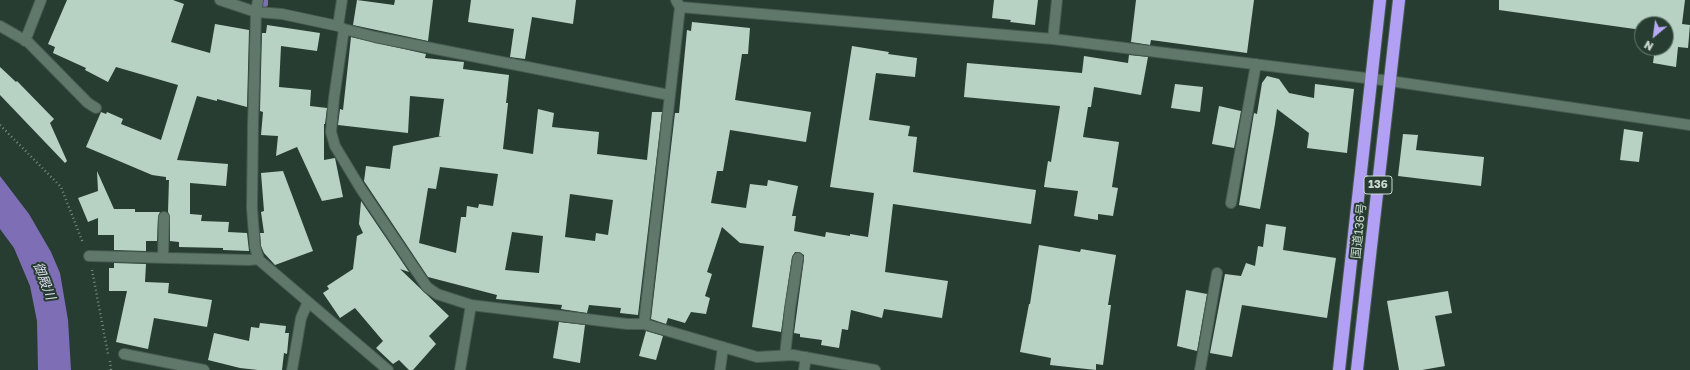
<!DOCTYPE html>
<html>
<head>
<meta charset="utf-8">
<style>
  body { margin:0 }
  #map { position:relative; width:1690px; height:370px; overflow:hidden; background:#273d31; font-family:"Golos Text",sans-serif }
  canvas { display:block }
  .north { position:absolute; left:1634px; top:16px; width:40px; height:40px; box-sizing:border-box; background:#273d31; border:1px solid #697c71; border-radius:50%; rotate:209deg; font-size:11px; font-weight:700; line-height:16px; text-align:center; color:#ccdad2 }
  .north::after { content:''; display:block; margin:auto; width:14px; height:18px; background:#baaaf6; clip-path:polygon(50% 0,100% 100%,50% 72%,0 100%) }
</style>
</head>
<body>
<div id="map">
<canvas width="1690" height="370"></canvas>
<div class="north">N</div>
</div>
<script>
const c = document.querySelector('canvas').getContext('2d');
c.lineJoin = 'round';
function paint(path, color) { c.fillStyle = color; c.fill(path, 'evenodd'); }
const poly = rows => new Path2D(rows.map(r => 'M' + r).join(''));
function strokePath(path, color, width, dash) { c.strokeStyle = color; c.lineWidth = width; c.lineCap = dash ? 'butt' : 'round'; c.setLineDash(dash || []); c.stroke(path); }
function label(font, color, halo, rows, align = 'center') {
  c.font = font + ' "Golos Text","Noto Sans JP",sans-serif'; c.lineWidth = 4; c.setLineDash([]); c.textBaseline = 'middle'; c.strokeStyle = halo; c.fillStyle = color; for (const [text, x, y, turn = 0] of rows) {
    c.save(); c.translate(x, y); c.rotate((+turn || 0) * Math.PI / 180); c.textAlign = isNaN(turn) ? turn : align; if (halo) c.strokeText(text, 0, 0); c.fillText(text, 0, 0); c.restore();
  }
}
paint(poly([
  [0,176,29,214,51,252,60,273,68,320,71,370,38,370,37,321,30,286,14,248,0,229]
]), '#7e6eb5');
strokePath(poly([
  [265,4,265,0]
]), '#7e6eb5', 6);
paint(poly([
  [67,0,173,0,184,4,171,42,210,53,215,24,249,30,247,107,217,99,217,101,197,96,177,160,228,164,226,186,190,183,190,214,202,215,201,221,229,222,228,232,247,233,249,251,223,250,223,248,179,247,179,242,170,241,170,217,168,212,169,180,166,180,166,177,152,175,86,147,101,112,106,114,107,112,123,119,121,124,161,140,178,85,116,67,108,82,85,70,86,68,53,53,55,47,48,44],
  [357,0,394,5,395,0,433,0,428,41,353,25],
  [471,0,576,0,573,24,532,17,525,59,510,57,514,29,468,22],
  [994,0,1038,0,1035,25,1010,22,1011,20,992,18],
  [1136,0,1254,0,1247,53,1151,40,1150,45,1131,42],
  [1499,0,1685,0,1682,24,1690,25,1688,48,1678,47,1676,67,1653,63,1655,48,1666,48,1666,24,1642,24,1642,30,1499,10],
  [692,22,750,28,748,54,742,54,735,100,811,112,806,142,730,130,723,171,717,171,711,203,746,208,750,184,767,186,768,180,798,186,792,216,796,216,794,231,825,237,826,232,850,236,850,234,868,237,874,193,830,187,852,46,889,52,888,54,917,58,915,77,876,73,869,120,910,126,908,136,917,137,913,172,1036,190,1031,224,893,204,885,272,948,281,942,318,884,309,882,318,851,310,848,330,842,329,839,348,821,345,822,340,800,337,800,334,794,333,804,259,804,255,799,252,795,252,792,257,781,332,752,327,764,246,740,243,722,227,707,272,712,274,705,296,710,298,706,314,691,312,685,323,668,318,666,324,651,319,675,113,679,113,687,30,691,31],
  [267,25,320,33,317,51,281,46,279,87,311,90,310,106,327,108,325,124,324,124,324,160,335,158,343,197,322,201,297,147,276,156,278,136,261,135,263,112,260,111,262,33,266,33],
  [351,37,426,54,425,58,464,62,463,69,509,75,506,103,508,103,503,149,533,154,538,109,554,113,552,127,599,132,597,154,647,160,652,112,662,112,638,315,620,313,621,308,589,305,587,313,561,309,562,305,496,299,497,295,428,277,364,181,366,166,390,169,393,146,442,136,439,136,444,99,410,96,408,133,338,125,340,109,343,110],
  [440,167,498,174,493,206,479,204,478,208,467,206,466,217,461,217,456,253,419,243,428,188,436,189],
  [570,194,613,200,608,235,596,233,595,241,565,237],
  [512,232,543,236,539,273,505,270],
  [1129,55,1148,57,1141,95,1094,87,1091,107,1088,107,1083,137,1119,142,1112,187,1118,188,1113,216,1098,214,1098,220,1074,216,1078,191,1044,187,1048,161,1051,162,1060,106,964,97,967,63,1082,73,1084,56,1128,63],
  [0,67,16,82,17,81,54,119,50,123,67,161,65,163,0,95],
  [1267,76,1279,79,1289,93,1314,98,1315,84,1354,89,1347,153,1307,148,1309,133,1277,109,1275,124,1260,209,1239,205,1254,113,1257,114,1262,83],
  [1175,84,1203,87,1200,112,1171,108],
  [1219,106,1241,111,1234,148,1212,144],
  [1624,129,1643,132,1639,162,1620,160],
  [1403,134,1418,135,1416,150,1484,157,1481,186,1398,176],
  [97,171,114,209,135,209,135,212,160,212,158,217,157,241,146,241,146,251,114,250,114,235,98,235,98,218,88,222,78,198,98,191],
  [283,171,313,251,275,265,264,253,261,246,260,233,264,233,261,212,264,211,261,173],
  [361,201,409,272,400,269,449,316,429,336,436,344,413,370,409,370,399,360,393,364,376,348,383,341,355,308,340,318,323,293,329,289,327,286,353,269,357,236,363,233,359,224],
  [1266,224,1286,227,1283,250,1336,258,1327,318,1242,305,1232,357,1210,353,1225,274,1241,276,1246,263,1255,266,1258,246,1263,247],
  [1039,245,1080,252,1081,249,1116,255,1108,305,1111,305,1103,365,1096,364,1096,370,1050,365,1051,358,1020,352,1029,304,1030,304],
  [114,263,146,264,145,282,169,283,168,293,212,300,207,327,154,318,148,349,116,342,127,291,109,291,109,268,114,268],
  [1186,290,1207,294,1197,351,1177,346],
  [1448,291,1452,313,1435,316,1445,366,1422,370,1399,370,1387,301],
  [559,322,585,325,580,363,553,358],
  [260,323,286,326,285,333,289,333,287,354,284,353,282,370,258,370,240,368,208,360,214,333,249,341,251,327,259,328],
  [646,331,663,336,656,360,639,356]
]), '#b7d2c3');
const minor = poly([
  [220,0,256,12,253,125,252,208,255,247,259,260,388,370],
  [258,0,256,12,282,14,338,26,344,29,375,37,669,95],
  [680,7,1053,39,1390,81,1690,125],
  [0,26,28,42,88,103,96,108],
  [338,26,342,0],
  [344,29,334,98,331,132,335,146,361,189,427,287,437,294,471,305],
  [1053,39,1057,0],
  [25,41,41,0],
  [1231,203,1256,64],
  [89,256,249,260,258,259],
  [163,258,164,217],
  [644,324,680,7,676,0],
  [124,354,204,370],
  [785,355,790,309,798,258],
  [292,370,301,318,308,302],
  [460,370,471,305,627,324,644,324,757,357,793,355,875,370],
  [720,370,723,347],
  [804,370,806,357],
  [1200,370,1217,273]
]);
const highway = poly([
  [1339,370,1380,0],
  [1357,370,1399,0]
]);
strokePath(minor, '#475b50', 12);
strokePath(highway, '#475b50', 14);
strokePath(poly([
  [0,125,61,187,83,243],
  [92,270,108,354],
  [110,361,111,370]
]), '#798b81', 2.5, [1, 3]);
strokePath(minor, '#5f786a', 10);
strokePath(highway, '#b2a0f5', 12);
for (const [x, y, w] of [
  [1378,185,28]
]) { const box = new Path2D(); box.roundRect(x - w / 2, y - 9, w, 18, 3); c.fillStyle = '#273d31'; c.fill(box); strokePath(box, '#ccdad2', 1); }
label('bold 11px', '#ccdad2', null, [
  ["136",1378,185]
]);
label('12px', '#ccdad2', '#273d31', [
  ["国道136号",1359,231,-84]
]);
label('italic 13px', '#dfdcf0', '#273d31', [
  ["御殿川",44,281,69]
]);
</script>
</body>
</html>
